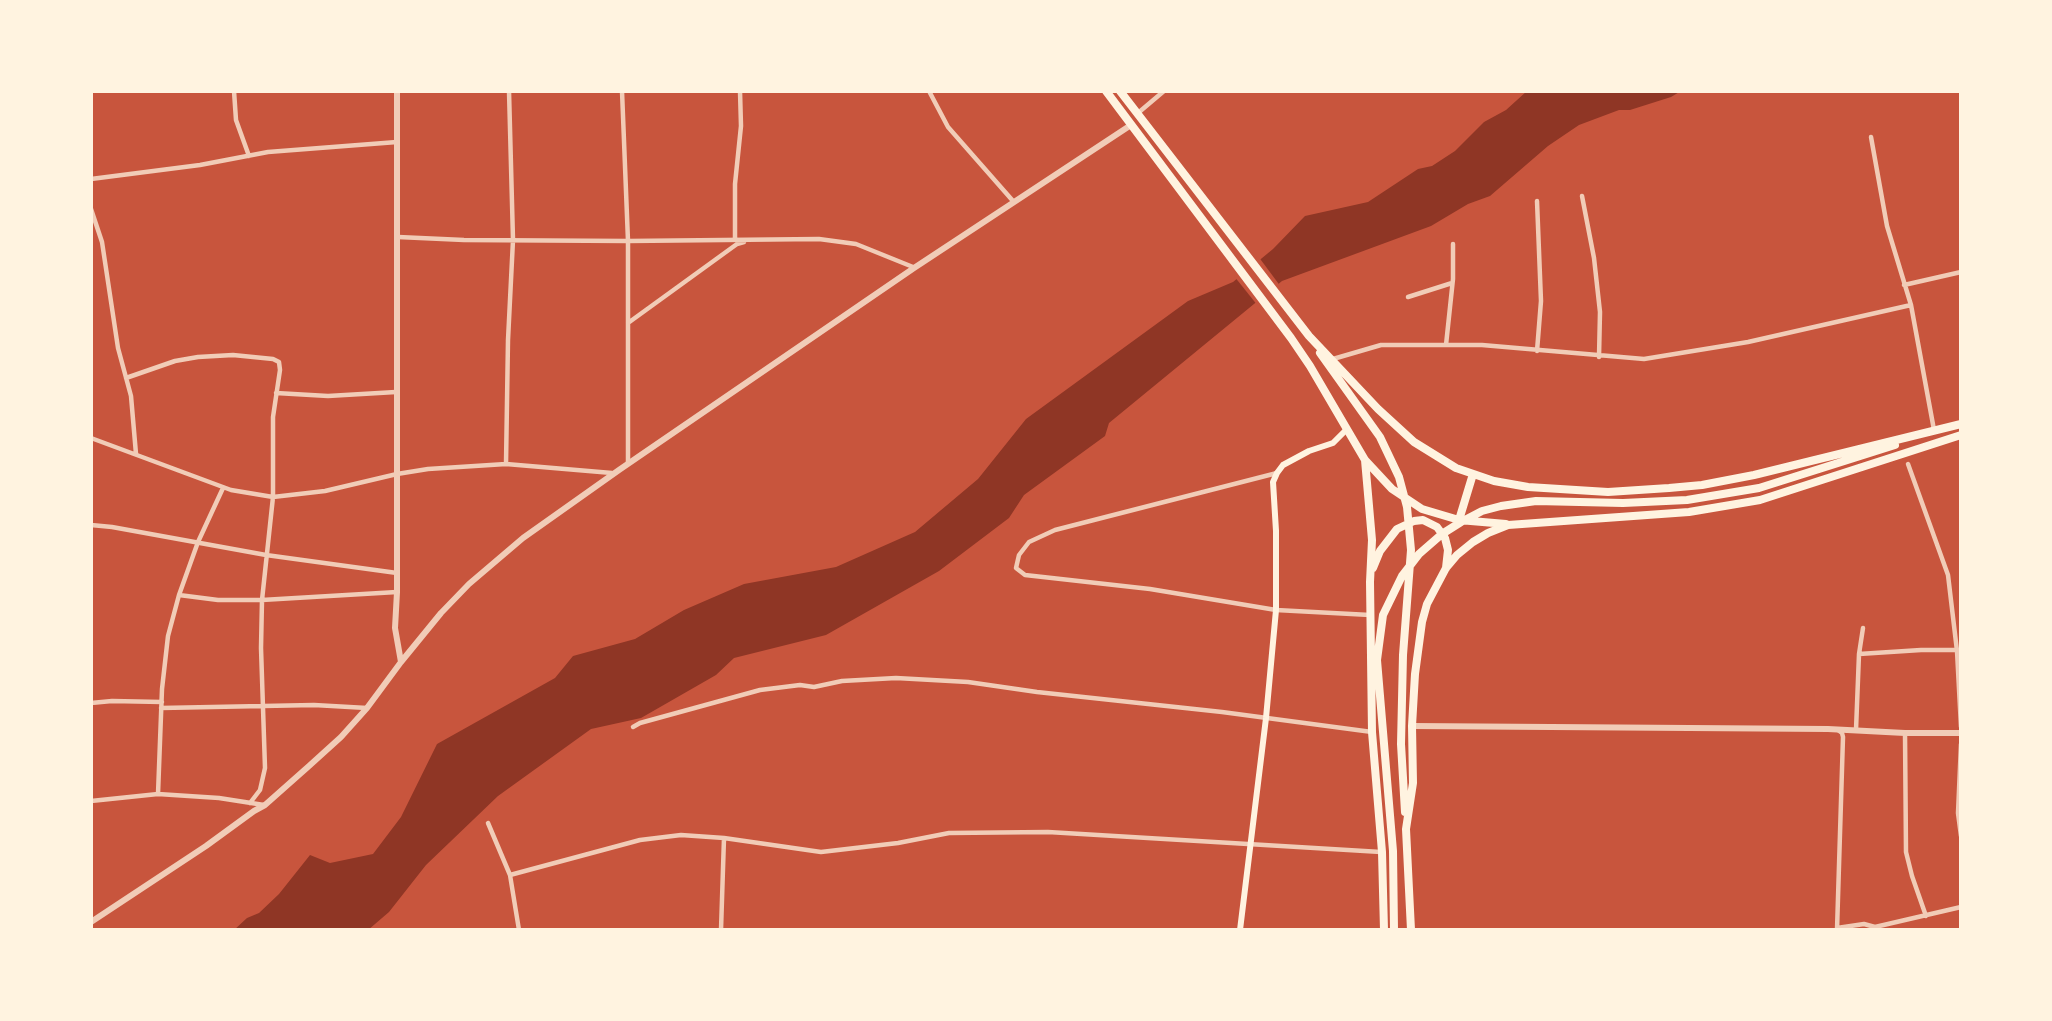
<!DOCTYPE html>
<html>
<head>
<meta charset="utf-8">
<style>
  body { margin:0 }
  #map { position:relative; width:2052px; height:1021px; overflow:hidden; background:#c8553d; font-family:"DejaVu Sans",sans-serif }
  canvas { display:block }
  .frame { position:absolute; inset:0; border:93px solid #fff3e0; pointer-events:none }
</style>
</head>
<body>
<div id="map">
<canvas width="2052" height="1021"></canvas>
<div class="frame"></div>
</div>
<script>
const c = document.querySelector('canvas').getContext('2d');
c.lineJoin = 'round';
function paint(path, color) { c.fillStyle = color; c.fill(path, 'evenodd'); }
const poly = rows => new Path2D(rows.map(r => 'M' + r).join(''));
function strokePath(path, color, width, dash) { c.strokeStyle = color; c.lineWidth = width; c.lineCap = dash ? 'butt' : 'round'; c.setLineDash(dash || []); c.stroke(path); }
paint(poly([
  [1527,91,1681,91,1671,97,1630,110,1619,110,1579,125,1548,146,1490,196,1468,204,1431,226,1282,281,1109,423,1105,436,1024,495,1009,518,939,571,826,635,734,658,716,675,641,718,591,729,498,796,426,865,389,912,368,930,234,930,247,918,259,913,279,894,310,855,330,863,373,854,401,817,437,744,555,678,573,656,635,639,684,610,744,584,836,567,915,532,978,479,1026,419,1188,301,1233,282,1273,249,1305,216,1368,202,1418,169,1432,166,1455,151,1484,122,1506,110]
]), '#8f3625');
paint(poly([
  [1258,256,1281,287,1258,306,1234,276]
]), '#c8553d');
strokePath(poly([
  [234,91,236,120,249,156],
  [622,91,628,241,628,463],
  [929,91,948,127,1013,201],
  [1138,113,1164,91],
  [1871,137,1887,226,1911,305,1934,430],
  [91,179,200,165,268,152,397,142],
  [1582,196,1594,258,1600,312,1599,357],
  [91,209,102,242,118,348,131,396,136,454],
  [398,237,464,240,628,241,819,239,856,244,913,267],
  [735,240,735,184,741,126,740,91],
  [1904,285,1961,272],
  [1408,297,1452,283],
  [628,323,737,244,744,242],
  [1446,345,1453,279,1453,244],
  [1537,351,1541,301,1537,201],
  [1333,359,1381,345,1482,345,1644,359,1748,342,1911,305],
  [126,378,175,361,198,357,233,355,273,359,279,362,280,370,273,417,273,497,262,600,261,648,265,768,260,790,250,803],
  [276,393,328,396,396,392],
  [91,438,231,490,273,497,325,491,397,474,428,469,506,464,612,473],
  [506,464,508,340,513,240,509,91],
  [1908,464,1948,575,1957,651,1961,727],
  [1277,473,1055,530,1029,542,1019,555,1016,568,1025,575,1150,589,1276,610,1370,615],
  [91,525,112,527,266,555,397,573],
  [179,595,218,600,262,600,397,592],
  [1859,654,1921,650,1961,650],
  [91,703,112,701,162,702],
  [161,708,314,705,367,708],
  [633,727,640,723,760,690,800,685,814,687,842,681,896,678,968,682,1037,692,1222,712,1372,732],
  [1856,730,1859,654,1863,628],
  [1905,733,1906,852,1912,876,1926,916],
  [1961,744,1958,813,1961,836],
  [158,794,162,689,168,636,179,595,198,542,223,488],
  [91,801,158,794,219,798,264,805],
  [488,823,510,875,519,930],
  [510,875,640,840,681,835,724,838,821,852,898,843,949,833,1048,832,1381,852],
  [1837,928,1864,924,1875,927,1961,907],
  [721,930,724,838],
  [1837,930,1843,737,1842,733,1838,730]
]), '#f1ccb7', 4.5);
strokePath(poly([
  [397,91,397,592,395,628,401,662],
  [1412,726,1828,729,1905,733,1961,733],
  [91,922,206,846,254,811,265,805,309,766,341,737,367,708,401,662,441,613,469,584,523,538,619,470,914,268,1131,125]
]), '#f1ccb7', 6);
strokePath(poly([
  [1240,930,1266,718,1276,610,1276,531,1273,482,1277,473,1283,465,1309,451,1333,443,1347,429]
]), '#fff3e0', 6);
strokePath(poly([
  [1106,91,1291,338,1310,366,1365,460,1372,540,1370,582,1372,732,1382,852,1384,930],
  [1120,91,1309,336,1378,409,1414,442,1456,468,1494,481,1528,487,1608,492,1669,488,1702,485,1754,475,1961,424],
  [1320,353,1380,437,1399,477,1407,507,1411,550,1403,655,1401,744,1405,812],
  [1365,460,1392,489,1422,509,1459,520,1506,524],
  [1459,520,1473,474],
  [1373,568,1380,551,1397,529,1414,521,1423,520,1437,527,1445,538,1448,550,1446,568],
  [1394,930,1393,851,1377,660,1383,615,1402,576,1419,554,1442,534,1461,522,1482,511,1501,506,1536,501,1623,503,1687,500,1759,488,1895,445],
  [1411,930,1406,829,1413,783,1412,726,1415,674,1422,622,1427,604,1446,568,1457,555,1473,542,1488,533,1508,525,1689,512,1760,500,1961,435]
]), '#fff3e0', 8);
</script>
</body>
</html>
